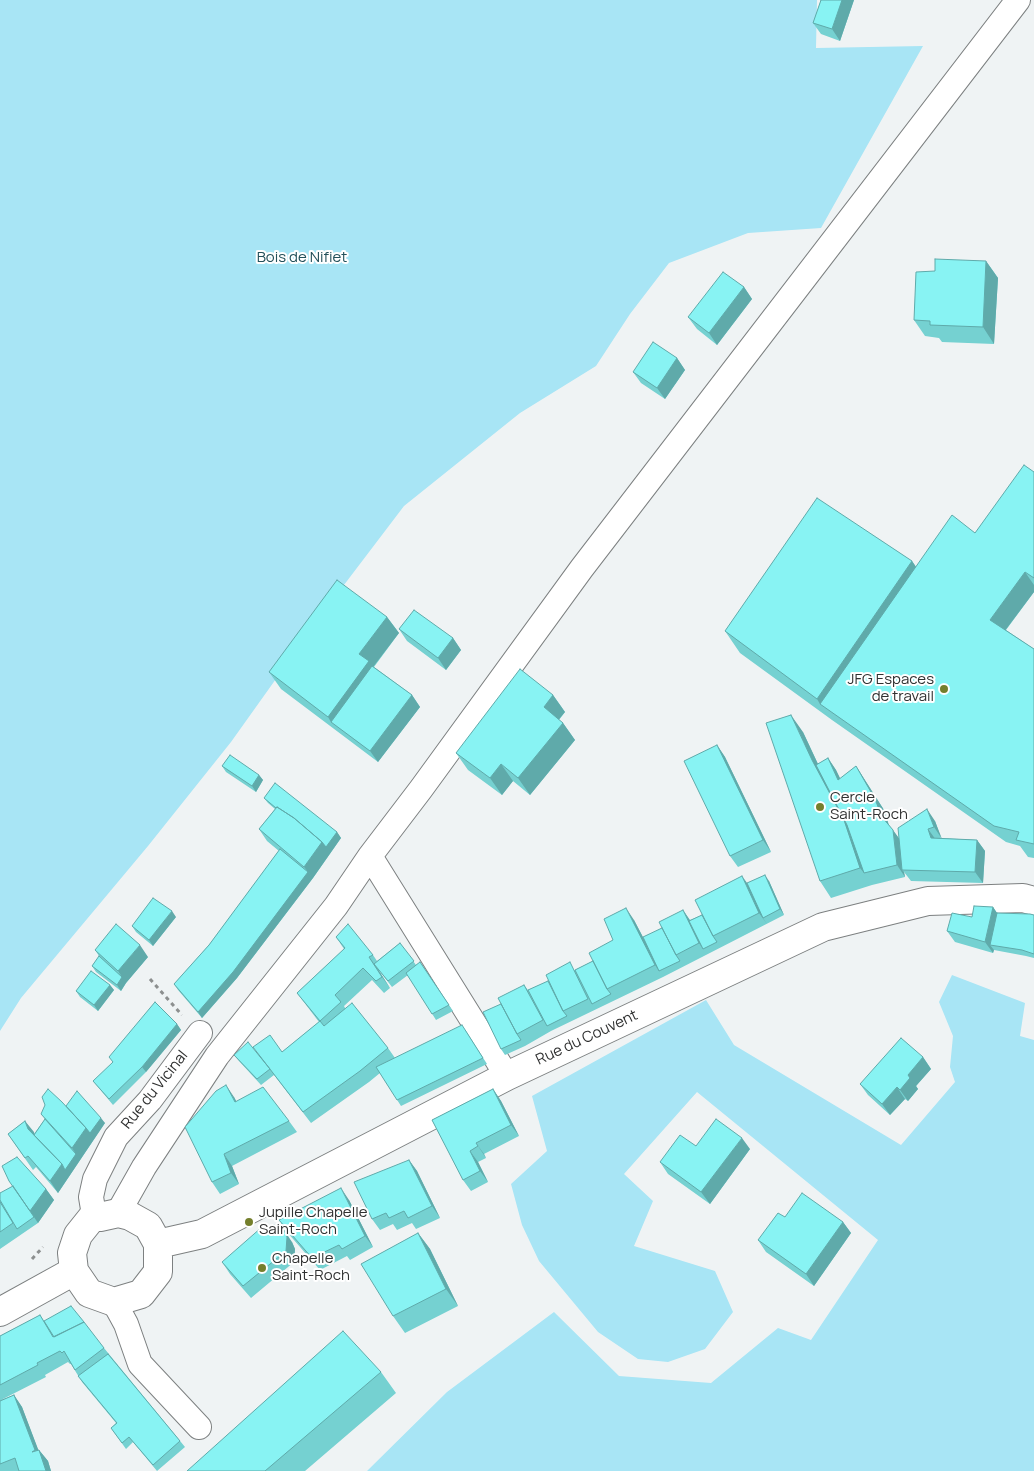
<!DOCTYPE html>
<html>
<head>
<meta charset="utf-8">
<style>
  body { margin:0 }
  canvas { display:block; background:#eff3f4 }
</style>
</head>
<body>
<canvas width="1034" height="1471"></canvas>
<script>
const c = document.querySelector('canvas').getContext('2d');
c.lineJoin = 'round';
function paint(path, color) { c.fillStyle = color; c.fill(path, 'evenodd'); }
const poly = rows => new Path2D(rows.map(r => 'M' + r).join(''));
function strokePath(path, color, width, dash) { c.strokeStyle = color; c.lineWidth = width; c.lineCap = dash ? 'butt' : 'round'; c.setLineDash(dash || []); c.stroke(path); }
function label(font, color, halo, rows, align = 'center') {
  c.font = font + ' Manrope,sans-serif'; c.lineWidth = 4; c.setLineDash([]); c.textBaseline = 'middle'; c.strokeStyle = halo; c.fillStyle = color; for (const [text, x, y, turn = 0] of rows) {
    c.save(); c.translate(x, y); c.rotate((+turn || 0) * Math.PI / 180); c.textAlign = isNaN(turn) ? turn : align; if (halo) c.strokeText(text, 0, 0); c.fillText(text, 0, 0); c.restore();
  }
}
paint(poly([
  [0,0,817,0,816,48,923,46,821,228,748,233,669,263,630,314,596,366,520,413,404,506,328,606,231,742,148,846,21,998,0,1031],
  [952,975,1025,1003,1020,1036,1034,1040,1034,1471,367,1471,447,1392,554,1312,619,1376,711,1383,778,1328,811,1340,878,1240,697,1092,624,1174,653,1201,634,1246,715,1271,733,1312,705,1349,668,1362,638,1359,598,1332,539,1261,522,1225,511,1184,547,1151,532,1096,706,1000,734,1045,901,1145,955,1082,950,1067,953,1036,939,1002]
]), '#a8e5f5');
const street = poly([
  [370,856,507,1076],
  [118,1213,144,1167,217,1056,336,906,370,856,421,789,582,568,1018,0],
  [94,1215,91,1197,95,1179,116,1137,150,1100,200,1033],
  [114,1302,126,1324,140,1364,199,1427]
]);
const secondary = poly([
  [118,1213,130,1216,148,1226,158,1244,158,1272,141,1294,114,1302,89,1293,74,1271,72,1253,78,1235,94,1215,100,1217,118,1213],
  [158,1244,202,1234,507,1076,823,927,928,901,1023,898,1034,901],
  [0,1312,74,1271]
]);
strokePath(street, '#7d8081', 26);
strokePath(secondary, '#7d8081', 30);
strokePath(poly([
  [150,979,182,1015],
  [32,1259,43,1247]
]), '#8c8f8f', 3, [4, 4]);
strokePath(street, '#fff', 24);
strokePath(secondary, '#fff', 28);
paint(poly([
  [821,0,854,0,840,41,821,34,813,23],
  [986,261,998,278,994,344,942,342,939,338,925,336,914,320],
  [744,287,752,299,717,345,697,329,688,317],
  [677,358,685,370,665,399,641,383,633,372],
  [1034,472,1034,592,1006,630,1034,649,1034,858,1028,857,1020,846,1006,842,832,720,740,653,725,631,912,561,916,567,975,533],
  [387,617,399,633,374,667,412,695,420,707,378,762,281,689,269,672],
  [399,629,453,638,461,650,446,670,407,641],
  [553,695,565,712,559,720,563,723,575,740,530,795,513,781,502,795,468,770,456,753],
  [803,732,818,764,828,758,836,770,840,779,856,766,884,810,889,825,899,839,935,821,941,838,977,840,985,851,983,883,911,881,904,872,905,877,872,885,831,898,820,881],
  [717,745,725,757,771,852,738,867,730,856],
  [222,766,259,775,263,780,256,792,226,772],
  [264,798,337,832,341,838,313,878,237,978,202,1018,178,990,174,984,209,945,279,851,267,841,259,829,275,809,268,803],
  [769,881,784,915,663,977,551,1031,525,1046,505,1055,501,1049,501,1004,524,985,528,990,575,970,593,961,634,920,644,939,662,928,683,910,690,920,702,915,748,885],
  [993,907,997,913,1034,915,1034,958,1026,956,994,950,993,953,955,942,947,931,972,917],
  [176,917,153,946,136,932,132,926],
  [336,937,373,955,377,961,400,943,416,965,420,962,453,1011,436,1020,408,975,392,987,378,969,390,988,384,993,372,980,344,1006,345,1008,388,1048,395,1058,466,1031,487,1064,401,1106,380,1073,369,1082,311,1123,274,1075,261,1085,239,1061,234,1055,282,1052,319,1022,297,993,344,949],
  [95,950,148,957,126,983,121,991,96,972,92,966,99,956],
  [110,985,114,990,98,1011,80,997,76,991],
  [177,1024,181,1030,146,1072,113,1105,93,1081],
  [923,1057,931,1069,916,1086,918,1089,908,1101,905,1099,890,1115,868,1095,860,1084],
  [493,1089,501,1101,519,1136,484,1154,486,1158,478,1162,488,1182,471,1191,463,1180,432,1120],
  [234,1097,236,1101,289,1121,297,1132,232,1166,239,1184,220,1194,212,1182],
  [66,1106,105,1123,58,1193,36,1167,33,1170,8,1134,25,1121,34,1134,45,1119,41,1114],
  [696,1146,750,1149,710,1204,668,1174,660,1162],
  [409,1160,417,1171,440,1218,416,1229,412,1223,397,1230,393,1224,380,1230,372,1219],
  [46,1189,54,1200,38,1223,0,1249,0,1193],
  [349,1200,373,1247,350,1260,347,1256,320,1270,287,1232,279,1220],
  [785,1217,843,1222,851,1233,814,1286,766,1252,758,1240],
  [418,1233,430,1249,458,1306,405,1333,393,1316],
  [292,1242,295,1249,294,1262,251,1298,230,1274,222,1262],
  [40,1315,44,1321,104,1348,185,1447,157,1471,133,1442,126,1449,111,1428,116,1423,82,1382,71,1364,70,1364,68,1362,45,1375,46,1377,1,1400,14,1395,22,1407,38,1450,39,1450,48,1461,51,1471,0,1471,0,1336],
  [381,1372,396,1393,305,1471,187,1471]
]), '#75d1d1');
paint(poly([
  [842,0,854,0,840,41,832,29],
  [986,261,998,278,994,344,983,327],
  [744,287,752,299,717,345,709,333],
  [677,358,685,370,665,399,657,388],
  [912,561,927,583,820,704,817,699],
  [1025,572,1034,585,1034,592,1001,636,990,620],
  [387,617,399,633,331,722,328,717,359,654],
  [453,638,461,650,446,670,438,658],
  [412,695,420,707,378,762,370,751],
  [553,695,565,712,555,724,544,707],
  [791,715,803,732,824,777,855,837,864,873,860,868,812,760],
  [563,723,575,740,530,795,518,778],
  [717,745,725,757,771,852,763,840],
  [828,758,836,770,847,792,838,780],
  [501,764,513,781,502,795,490,778],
  [856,766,884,810,890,829,882,817],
  [259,775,263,780,256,792,252,786],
  [927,809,935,821,942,839,934,827],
  [928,829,936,840,931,838],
  [893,830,901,841,902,870,904,872,905,877,897,865],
  [337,832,341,838,313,878,304,867,322,842],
  [977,840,985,851,983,883,975,872],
  [308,872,313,878,237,978,202,1018,198,1012],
  [765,875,769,881,784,915,780,909],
  [742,876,750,887,763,918,767,924,759,913],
  [993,907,1001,919,990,945,994,950,993,953,985,942],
  [626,908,634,920,660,970,659,971,663,977,655,965],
  [683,910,691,922,703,949,699,943],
  [172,911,176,917,153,946,149,940],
  [140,945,148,957,126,983,121,991,117,985,122,977,118,971],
  [369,957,377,968,390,988,382,977],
  [110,985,114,990,98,1011,94,1005],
  [177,1024,181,1030,146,1072,142,1067],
  [923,1057,931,1069,916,1086,918,1089,908,1101,900,1090,908,1075],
  [226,1085,234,1097,243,1114,235,1102],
  [897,1087,905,1099,890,1115,882,1104],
  [493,1089,501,1101,519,1136,511,1125],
  [101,1118,105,1123,58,1193,50,1181,62,1164,76,1154,72,1148,86,1128],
  [25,1121,34,1132,36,1140,28,1129],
  [742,1138,750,1149,710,1204,701,1192],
  [476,1143,484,1154,486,1158],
  [470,1151,478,1162,488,1182,480,1171],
  [224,1154,232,1166,239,1184,231,1173],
  [409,1160,417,1171,440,1218,432,1206],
  [13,1186,46,1189,54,1200,38,1223],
  [341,1188,349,1200,373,1247,365,1236],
  [843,1222,851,1233,814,1286,806,1274],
  [284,1230,292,1242,295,1249,294,1262,286,1251],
  [418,1233,430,1249,458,1306,446,1289],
  [14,1395,22,1407,43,1462,35,1450],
  [39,1450,48,1461,51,1471,46,1471]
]), '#5faaaa');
const building = poly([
  [821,0,842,0,832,29,813,23,821,0],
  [935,259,986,261,983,327,930,325,930,321,914,320,916,272,935,271,935,259],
  [723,272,744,287,709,333,688,317,723,272],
  [653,342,677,358,657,388,633,372,653,342],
  [1024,465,1034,472,1034,578,1025,572,990,620,1034,649,1034,844,1016,840,1019,832,994,826,820,704,952,515,975,533,1024,465],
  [817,498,912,561,817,699,725,631,817,498],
  [337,580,387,617,359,654,369,661,328,717,269,672,337,580],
  [414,610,453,638,438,658,399,629,414,610],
  [372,666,412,695,370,751,331,722,372,666],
  [520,669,553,695,544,707,563,723,518,778,501,764,490,778,456,753,520,669],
  [791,715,812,760,844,820,860,868,820,881,766,723,791,715],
  [717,745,763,840,730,856,684,761,717,745],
  [230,755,259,775,252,786,222,766,230,755],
  [828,758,838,780,856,766,875,799,882,817,893,830,897,865,864,873,847,825,816,765,828,758],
  [275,783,337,832,326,847,322,842,294,818,277,807,276,808,264,798,275,783],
  [277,807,294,818,322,842,304,867,259,829,277,807],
  [927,809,934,827,928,829,931,838,977,840,975,872,902,870,898,828,927,809],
  [280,849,308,872,233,972,198,1012,174,984,209,945,280,849],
  [765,875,780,909,763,918,747,883,765,875],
  [742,876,759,913,713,936,695,900,742,876],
  [153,898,172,911,149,940,132,926,153,898],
  [974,906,993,907,985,942,947,931,952,913,972,917,974,906],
  [626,908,655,965,607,989,589,953,613,940,604,919,626,908],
  [683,910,699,943,676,955,659,922,683,910],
  [997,913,1030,914,1034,915,1034,954,1022,950,990,945,997,913],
  [702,915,713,936,717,942,703,949,689,921,702,915],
  [116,924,140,945,118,971,95,950,116,924],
  [348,924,373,955,369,957,382,977,376,981,363,968,335,995,341,1002,320,1021,297,993,345,948,336,937,348,924],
  [662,928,676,955,680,961,659,971,643,937,662,928],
  [400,943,414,961,388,981,374,964,400,943],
  [99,956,122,977,117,985,92,966,99,956],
  [593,961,607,989,611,994,592,1004,575,970,593,961],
  [420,962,449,1005,432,1014,406,973,420,962],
  [570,962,588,999,563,1011,546,975,570,962],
  [91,971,110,985,94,1005,76,991,91,971],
  [548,981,563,1011,567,1016,547,1026,528,990,548,981],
  [524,985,543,1020,517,1034,498,998,524,985],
  [155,1002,177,1024,142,1067,109,1099,93,1081,113,1062,109,1057,155,1002],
  [352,1003,388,1048,360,1071,303,1112,253,1047,270,1035,282,1052,320,1021,324,1026,352,1003],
  [501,1004,517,1034,521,1040,501,1049,483,1012,501,1004],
  [462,1025,483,1058,397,1100,376,1067,462,1025],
  [901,1038,923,1057,908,1075,910,1078,900,1090,897,1087,882,1104,860,1084,901,1038],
  [248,1042,270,1069,257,1079,234,1055,248,1042],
  [226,1085,235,1102,263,1087,289,1121,224,1154,231,1173,212,1182,185,1127,216,1091,226,1085],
  [48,1089,62,1102,86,1128,72,1148,41,1114,45,1105,42,1097,48,1089],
  [493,1089,511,1125,476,1143,478,1146,470,1151,480,1171,463,1180,432,1120,493,1089],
  [77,1091,101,1118,90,1133,86,1128,66,1106,77,1091],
  [45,1119,76,1154,65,1170,62,1164,34,1135,45,1119],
  [716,1119,742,1138,701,1192,660,1162,680,1135,696,1146,716,1119],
  [25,1121,28,1129,62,1164,50,1181,28,1156,25,1158,8,1134,25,1121],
  [17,1157,46,1189,30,1211,9,1181,2,1166,17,1157],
  [409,1160,432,1206,408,1218,404,1211,389,1218,386,1213,372,1219,354,1182,409,1160],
  [13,1186,34,1217,17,1229,0,1200,0,1193,13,1186],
  [341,1188,365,1236,342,1249,339,1245,312,1258,279,1220,341,1188],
  [802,1193,843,1222,806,1274,758,1240,778,1213,785,1217,802,1193],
  [0,1202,13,1223,0,1232,0,1202],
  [274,1225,284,1230,287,1237,286,1251,243,1286,222,1262,262,1227,274,1225],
  [418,1233,446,1289,393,1316,361,1264,418,1233],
  [71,1306,84,1322,54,1337,44,1321,71,1306],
  [40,1315,53,1337,84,1322,104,1348,75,1370,64,1351,62,1353,60,1351,37,1363,38,1365,0,1385,0,1336,40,1315],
  [343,1331,381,1372,265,1471,187,1471,343,1331],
  [108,1354,180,1441,153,1465,129,1437,122,1443,111,1428,117,1423,78,1376,108,1354],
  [14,1395,35,1450,32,1452,39,1450,46,1471,19,1471,15,1458,0,1464,0,1401,14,1395]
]);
paint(building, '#88f3f3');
strokePath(building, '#5faaaa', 1);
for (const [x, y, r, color] of [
  [944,689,5,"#747f2c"],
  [820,807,5,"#747f2c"],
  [249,1222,5,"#747f2c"],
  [262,1268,5,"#747f2c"]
]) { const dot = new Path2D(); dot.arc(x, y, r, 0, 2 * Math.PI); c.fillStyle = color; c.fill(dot); strokePath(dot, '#fff', 2); }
label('15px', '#23505a', '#fff', [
  ["Bois de Nifiet",302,258]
]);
label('15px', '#303131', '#fff', [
  ["JFG Espaces",934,680,"right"],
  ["de travail",934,697,"right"],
  ["Cercle",830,798],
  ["Saint-Roch",830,815],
  ["Jupille Chapelle",259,1213],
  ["Saint-Roch",259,1230],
  ["Chapelle",272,1259],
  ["Saint-Roch",272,1276]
], 'left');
label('15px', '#303131', '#fff', [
  ["Rue du Couvent",587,1038,-25],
  ["Rue du Vicinal",155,1090,-51]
]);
</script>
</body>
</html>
